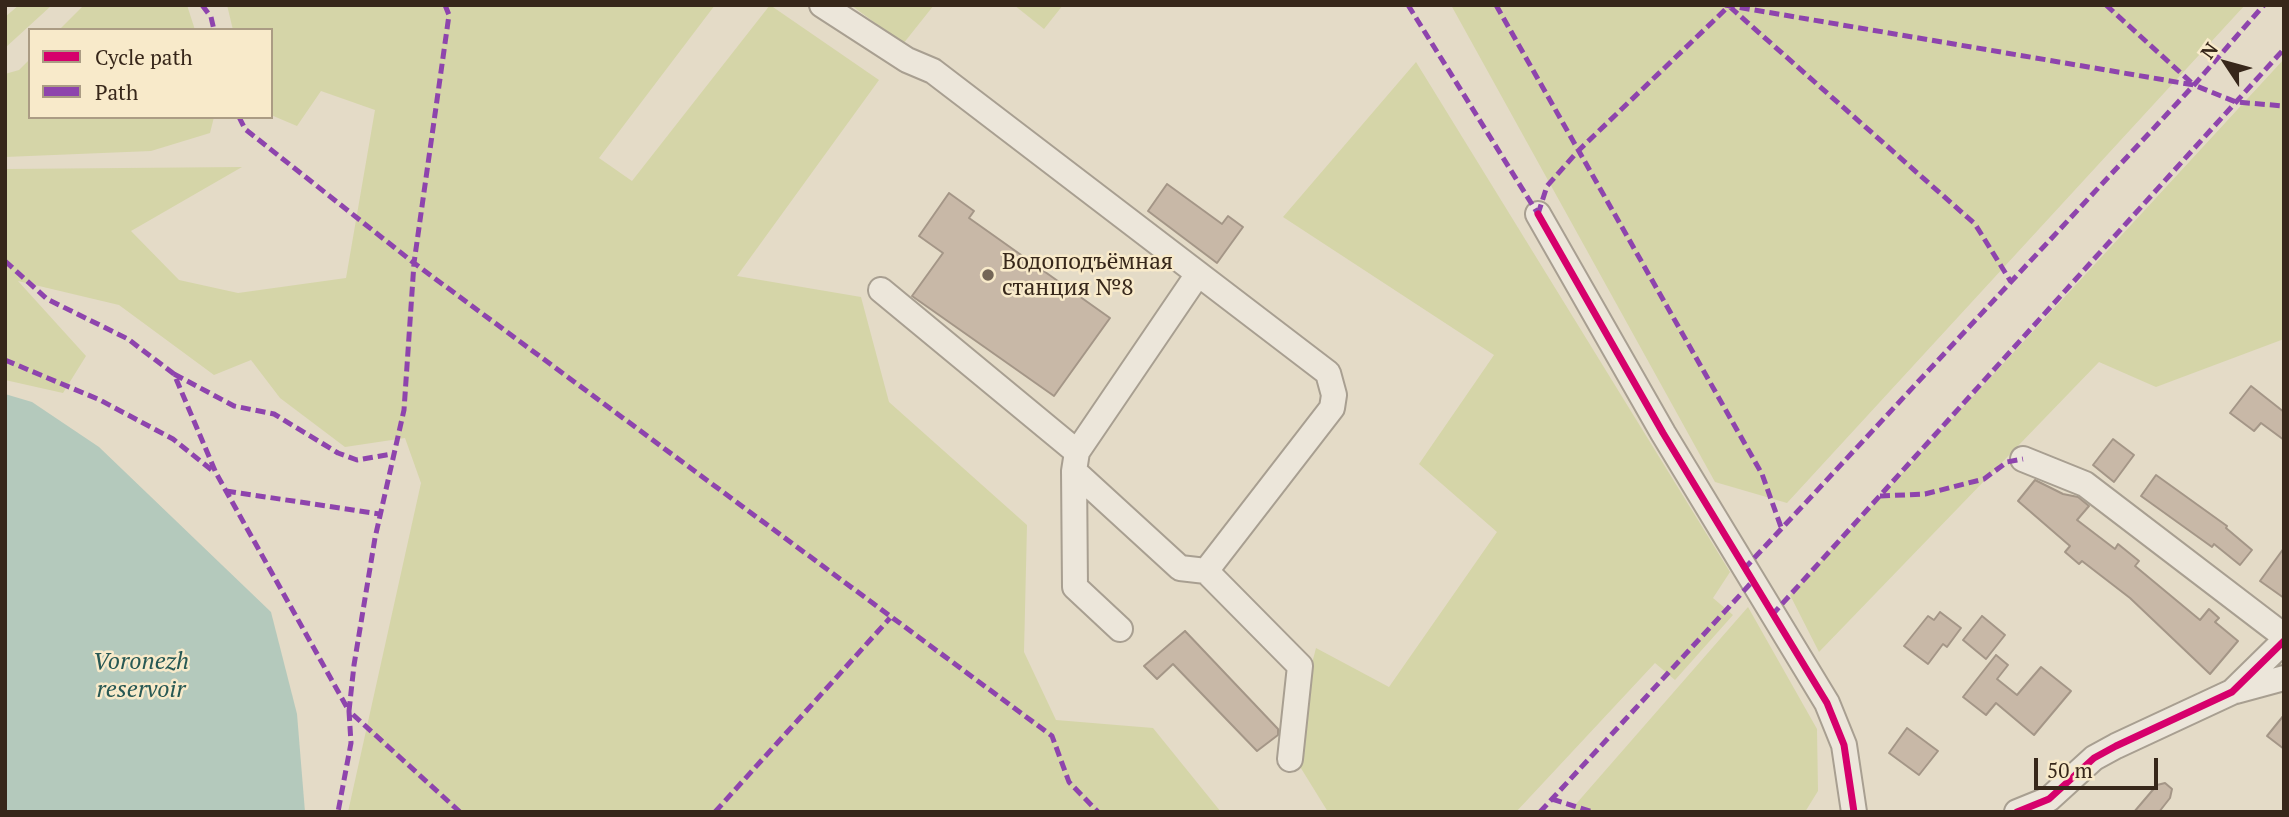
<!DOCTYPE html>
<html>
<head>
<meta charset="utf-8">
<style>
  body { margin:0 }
  #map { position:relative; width:2289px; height:817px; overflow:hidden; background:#e4dbc7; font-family:"PT Serif",serif }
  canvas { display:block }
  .frame { position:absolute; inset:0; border:7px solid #37271a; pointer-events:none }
  .legend { position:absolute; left:28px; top:28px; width:245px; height:91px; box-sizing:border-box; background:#f8eaca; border:2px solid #ab9c84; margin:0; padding:9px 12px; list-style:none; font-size:21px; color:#37271a }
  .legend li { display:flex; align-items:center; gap:14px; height:35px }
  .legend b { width:35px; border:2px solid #ab9c84 }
  .north { position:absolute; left:2191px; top:28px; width:70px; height:70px; -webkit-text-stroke:5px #f8eaca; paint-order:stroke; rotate:306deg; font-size:19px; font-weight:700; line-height:28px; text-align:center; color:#37271a }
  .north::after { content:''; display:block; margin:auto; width:24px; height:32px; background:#37271a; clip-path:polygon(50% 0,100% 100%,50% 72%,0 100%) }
  .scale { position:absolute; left:2034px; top:758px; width:124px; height:32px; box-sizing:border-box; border:4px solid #37271a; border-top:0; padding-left:9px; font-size:21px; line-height:24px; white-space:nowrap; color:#37271a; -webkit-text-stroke:5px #f8eaca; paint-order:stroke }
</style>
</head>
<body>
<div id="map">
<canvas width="2289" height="817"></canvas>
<div class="frame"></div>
<ul class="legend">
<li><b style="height:9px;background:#d6006c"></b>Cycle path</li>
<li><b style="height:9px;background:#8e44ad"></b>Path</li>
</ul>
<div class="north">N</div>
<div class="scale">50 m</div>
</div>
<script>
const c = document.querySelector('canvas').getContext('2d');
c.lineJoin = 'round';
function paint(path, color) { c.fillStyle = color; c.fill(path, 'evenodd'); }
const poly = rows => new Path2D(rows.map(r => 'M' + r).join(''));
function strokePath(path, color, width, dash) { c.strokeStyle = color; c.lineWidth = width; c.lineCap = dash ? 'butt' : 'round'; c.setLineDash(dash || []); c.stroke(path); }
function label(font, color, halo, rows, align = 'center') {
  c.font = font + ' "PT Serif",serif'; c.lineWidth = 5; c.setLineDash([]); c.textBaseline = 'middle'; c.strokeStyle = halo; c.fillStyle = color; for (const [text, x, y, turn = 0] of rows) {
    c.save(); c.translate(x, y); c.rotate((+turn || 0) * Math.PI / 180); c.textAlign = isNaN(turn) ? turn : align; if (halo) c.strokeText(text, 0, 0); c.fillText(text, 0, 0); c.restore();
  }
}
paint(poly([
  [19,5,52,5,5,48,5,17],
  [84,5,187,5,195,30,59,30],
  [227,5,715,5,599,158,632,181,770,5,879,80,737,276,861,297,889,402,1027,525,1024,652,1056,720,1153,728,1221,812,348,812,421,483,405,438,345,447,280,398,251,360,214,375,119,305,18,281,86,356,63,393,5,380,5,169,242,167,131,231,179,280,238,293,346,278,375,110,321,91,297,126,271,115,271,30,233,30],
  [851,5,934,5,903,44],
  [1014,5,1063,5,1044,29],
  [1451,5,2245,5,1787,503,1715,482],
  [30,59,30,117,214,117,210,133,151,151,5,157,5,74,19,70],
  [2284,59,2284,339,2156,387,2099,362,1819,652,1790,595],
  [1416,62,1730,572,1713,598,1733,615,1675,680,1655,663,1516,812,1328,812,1299,765,1302,703,1316,648,1389,687,1497,532,1419,464,1494,355,1283,217],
  [1748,607,1817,729,1818,791,1805,812,1569,812]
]), '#d5d5a8');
paint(poly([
  [5,394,32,402,99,447,271,612,297,714,305,812,5,812]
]), '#b4c9bc');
const building = poly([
  [1167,184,1222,224,1228,216,1243,227,1217,263,1148,211,1167,184],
  [949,193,974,211,969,218,1110,318,1054,396,912,296,943,253,919,236,949,193],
  [2251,386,2284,412,2284,440,2261,423,2254,431,2230,413,2251,386],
  [2113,439,2134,455,2114,482,2093,465,2113,439],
  [2156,475,2227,526,2226,528,2252,550,2240,565,2214,544,2212,547,2141,496,2156,475],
  [2035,480,2063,494,2078,497,2089,506,2077,520,2115,549,2118,544,2139,561,2135,566,2200,620,2209,609,2219,618,2215,622,2238,641,2210,674,2130,598,2082,561,2079,564,2065,552,2070,546,2018,501,2035,480],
  [2284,548,2284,598,2260,581,2284,548],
  [1940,612,1961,628,1947,647,1943,644,1928,664,1904,646,1928,616,1934,620,1940,612],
  [1982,616,2005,635,1986,659,1963,640,1982,616],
  [1185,631,1278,729,1278,735,1257,751,1173,664,1157,679,1144,666,1185,631],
  [1996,655,2008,665,1997,679,2017,695,2041,667,2071,691,2034,735,1996,703,1986,715,1963,697,1996,655],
  [2284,715,2284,749,2267,736,2284,715],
  [1907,728,1938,751,1919,775,1889,753,1907,728],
  [2165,783,2172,789,2170,798,2159,812,2134,812,2157,785,2165,783]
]);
paint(building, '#c8b8a7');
strokePath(building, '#a49687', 2);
const minor = poly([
  [822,5,907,60,933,71,1328,373,1334,395,1332,408,1206,571,1300,666,1290,759],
  [1538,214,1663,433,1827,703,1844,745,1854,812],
  [881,290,1077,452,1198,274],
  [1077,452,1074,471,1075,587,1120,629],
  [2023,459,2085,484,2284,636],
  [1074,471,1180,568,1206,571],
  [2236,691,2284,678],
  [2017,812,2049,799,2094,758,2116,746,2232,692,2284,641]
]);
strokePath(minor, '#a89f91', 28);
strokePath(minor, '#ece6da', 24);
strokePath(poly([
  [202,5,211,17,214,30],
  [445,5,449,15,414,263,404,410,375,538,354,665,349,711,460,812],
  [1408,5,1538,214],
  [1496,5,1762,474,1781,527],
  [1725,5,2194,85,2236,102,2284,106],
  [2106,5,2194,85],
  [1730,7,1975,224,2011,282],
  [239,117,245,129,414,263,1052,736,1069,782,1098,812],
  [1538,214,1547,186,1578,151,1730,5],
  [5,261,47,299,128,339,174,374,216,473,349,711,351,743,338,812],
  [5,360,100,400,173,439,213,471],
  [174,374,234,406,274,414,338,453,357,460,392,454],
  [226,491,380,514],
  [1880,496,1925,494,1984,479,2007,462,2023,459],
  [1744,569,2194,85,2264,5],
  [1772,615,2284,49],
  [1552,799,1593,812],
  [715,812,890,618],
  [1540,812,1752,582]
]), '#8e44ad', 5, [10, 5]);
strokePath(poly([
  [1538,214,1663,433,1827,703,1844,745,1854,812],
  [2017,812,2049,799,2094,758,2116,746,2232,692,2284,641]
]), '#d6006c', 7);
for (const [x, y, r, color] of [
  [988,275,7,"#746657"]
]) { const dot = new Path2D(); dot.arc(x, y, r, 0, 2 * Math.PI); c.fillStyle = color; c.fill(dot); strokePath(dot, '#f8eaca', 2.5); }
label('23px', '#37271a', '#f8eaca', [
  ["Водоподъёмная",1002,262],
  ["станция №8",1002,288]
], 'left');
label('italic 24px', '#275854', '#f8eaca', [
  ["Voronezh",141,662],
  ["reservoir",141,690]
]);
</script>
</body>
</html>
